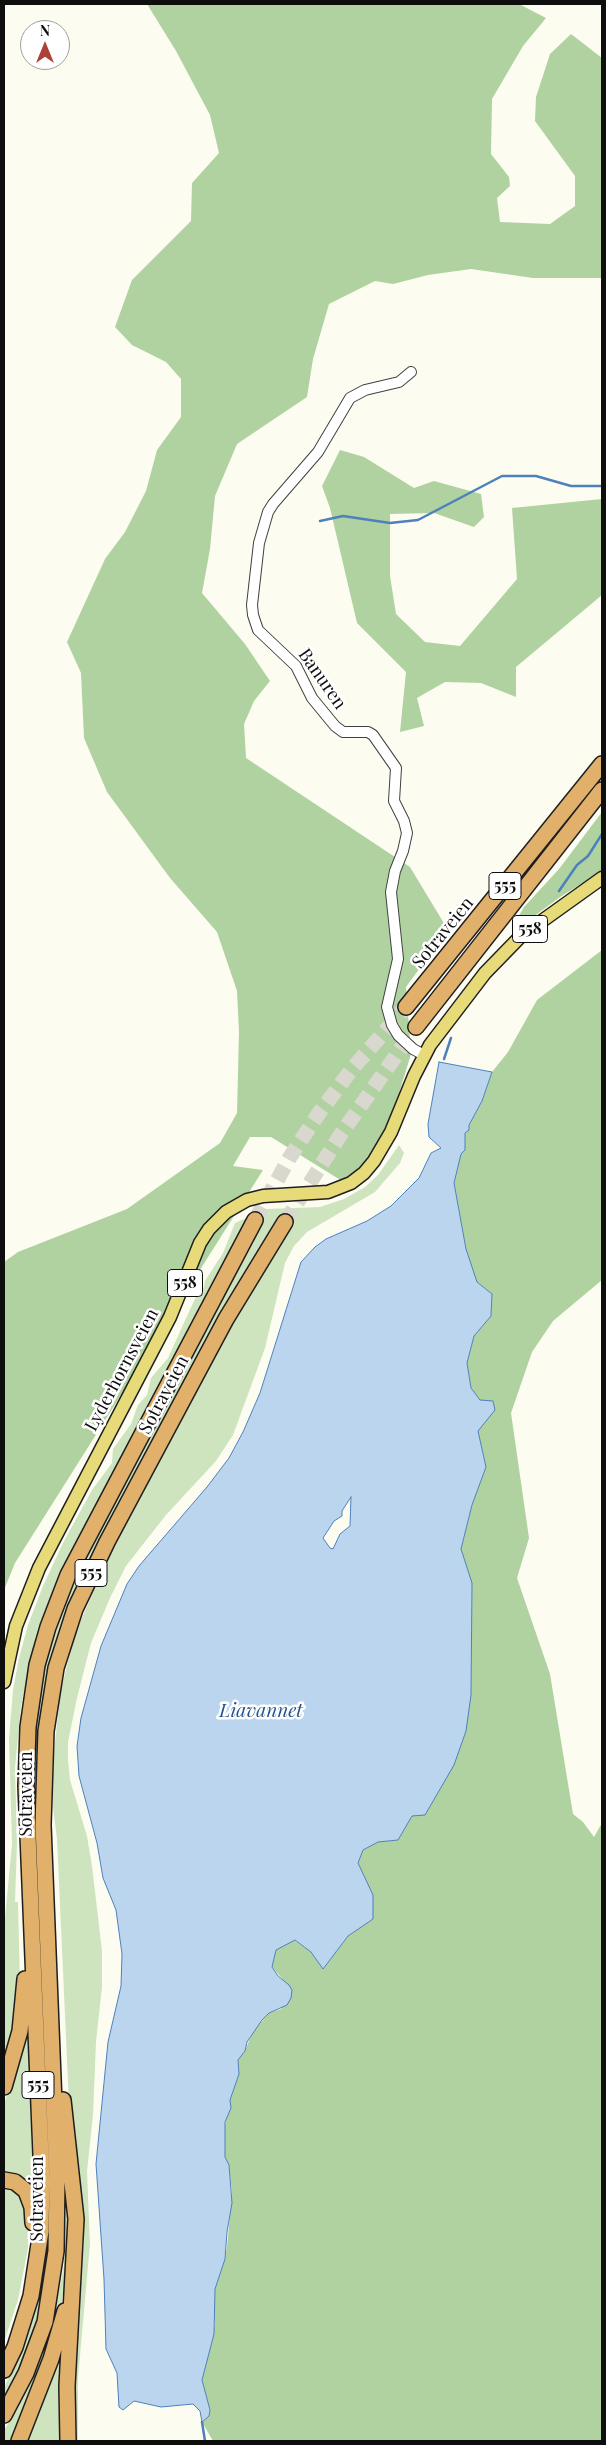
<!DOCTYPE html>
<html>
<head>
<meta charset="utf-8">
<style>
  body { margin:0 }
  #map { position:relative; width:606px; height:2445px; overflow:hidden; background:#fdfcf1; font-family:"Playfair Display",serif }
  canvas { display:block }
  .frame { position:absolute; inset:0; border:5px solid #0e0e0e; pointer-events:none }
  .north { position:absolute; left:20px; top:20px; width:50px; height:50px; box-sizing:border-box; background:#fff; border:1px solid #9f9f9f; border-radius:50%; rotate:0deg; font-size:14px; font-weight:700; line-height:20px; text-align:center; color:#0e0e0e }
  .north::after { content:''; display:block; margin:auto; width:18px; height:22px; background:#ac4138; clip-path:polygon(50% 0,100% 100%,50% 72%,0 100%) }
</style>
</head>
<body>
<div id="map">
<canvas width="606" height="2445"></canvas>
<div class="frame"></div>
<div class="north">N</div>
</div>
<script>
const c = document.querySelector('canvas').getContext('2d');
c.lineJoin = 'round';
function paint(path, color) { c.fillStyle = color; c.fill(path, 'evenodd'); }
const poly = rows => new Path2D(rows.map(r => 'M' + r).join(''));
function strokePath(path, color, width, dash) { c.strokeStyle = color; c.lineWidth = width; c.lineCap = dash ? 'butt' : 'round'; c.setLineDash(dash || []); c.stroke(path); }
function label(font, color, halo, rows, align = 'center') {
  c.font = font + ' "Playfair Display",serif'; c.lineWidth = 5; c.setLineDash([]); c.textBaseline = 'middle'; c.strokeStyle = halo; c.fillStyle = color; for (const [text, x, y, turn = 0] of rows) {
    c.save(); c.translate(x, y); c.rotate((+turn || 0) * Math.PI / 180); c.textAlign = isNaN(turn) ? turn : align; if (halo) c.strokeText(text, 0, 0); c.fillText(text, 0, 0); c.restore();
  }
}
paint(poly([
  [399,1145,404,1153,400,1163,375,1192,307,1232,294,1246,285,1263,265,1348,233,1435,216,1461,166,1515,126,1566,110,1598,91,1643,77,1698,68,1742,68,1760,70,1780,87,1836,92,1866,102,1951,102,1987,96,2042,93,2115,87,2171,90,2244,78,2378,78,2441,73,2441,74,2332,84,2242,79,2166,69,2104,57,1839,53,1807,53,1763,60,1694,75,1634,112,1549,225,1337,287,1235,290,1224,276,1224,267,1236,188,1372,190,1373,68,1609,50,1666,39,1740,40,1964,48,2089,46,2133,33,1775,38,1696,47,1650,76,1573,200,1337,254,1242,257,1226,244,1225,224,1260,58,1578,37,1631,21,1706,15,1768,17,1843,15,1902,18,1902,20,1987,19,2008,4,2071,4,1929,12,1844,9,1739,13,1690,19,1658,28,1625,43,1586,64,1541,92,1490,112,1463,113,1449,131,1424,138,1405,147,1395,151,1378,168,1358,198,1292,204,1287,205,1281,223,1253,235,1223,267,1209,320,1207,344,1199,365,1187,378,1175],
  [25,2030,28,2030,33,2190,4,2174,4,2104,17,2065],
  [52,2176,52,2225,42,2306,28,2354,4,2402,4,2388,32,2322,43,2279,48,2246,48,2177],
  [4,2186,21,2193,28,2218,28,2248,18,2300,4,2342],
  [66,2190,70,2226,69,2260,58,2323,15,2441,4,2441,4,2430,17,2410,35,2374,54,2317,64,2265],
  [62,2344,64,2441,24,2441]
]), '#cde4bf');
paint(poly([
  [147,4,519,4,546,18,523,46,492,99,491,154,509,177,510,186,497,198,500,222,550,224,575,206,575,176,535,121,536,97,550,54,571,34,602,58,602,278,533,278,471,269,428,275,393,284,375,281,329,304,313,359,307,397,237,444,215,496,210,549,202,593,245,644,270,681,254,701,244,724,246,758,410,867,448,930,406,987,411,1054,386,1136,355,1189,271,1137,250,1137,233,1166,263,1170,15,1563,4,1590,4,1262,18,1252,127,1209,220,1143,237,1113,239,1032,237,991,217,932,170,878,107,792,84,738,81,673,67,642,105,559,125,532,146,491,157,450,181,417,181,379,166,362,132,345,115,327,132,280,191,221,192,183,219,153,210,115,176,51],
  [340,450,364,457,414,488,434,481,481,494,484,517,474,527,434,513,390,514,390,576,396,614,425,642,460,646,517,579,512,508,602,499,602,595,516,667,516,697,481,683,445,682,417,698,424,726,400,732,406,672,357,623,330,508,322,486],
  [602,812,602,871,560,897,525,923,518,924,517,919,524,907,559,869],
  [602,950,602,1280,553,1321,532,1352,511,1413,529,1538,517,1578,550,1674,573,1814,583,1822,594,1837,602,1823,602,2441,213,2441,202,2422,209,2416,210,2410,202,2380,215,2324,213,2313,215,2289,225,2259,227,2247,232,2192,229,2165,225,2157,224,2130,228,2111,231,2108,230,2100,239,2074,238,2060,245,2051,252,2033,269,2013,281,2009,292,1990,272,1967,276,1950,294,1940,311,1952,323,1969,348,1936,373,1919,373,1895,358,1863,363,1850,378,1842,398,1840,412,1816,471,1695,472,1583,461,1549,472,1505,486,1467,478,1431,480,1400,471,1388,467,1363,474,1336,491,1316,492,1294,477,1282,466,1249,454,1183,465,1133,482,1101,492,1072,508,1052,537,1000]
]), '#b0d2a0');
const water = poly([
  [439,1062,492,1072,482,1101,469,1125,469,1130,465,1133,465,1150,461,1154,454,1183,466,1249,477,1282,492,1294,491,1316,474,1336,467,1363,471,1388,480,1400,493,1401,495,1410,478,1431,486,1467,472,1505,461,1549,472,1583,471,1695,466,1731,454,1765,425,1815,412,1816,398,1840,378,1842,363,1850,358,1863,373,1895,373,1919,348,1936,323,1969,311,1952,295,1940,276,1950,272,1967,278,1976,289,1985,292,1990,291,1998,287,2005,269,2013,262,2020,247,2042,245,2051,238,2060,239,2074,230,2100,231,2108,225,2122,225,2157,229,2165,232,2203,227,2232,225,2259,215,2289,214,2334,202,2380,210,2410,209,2416,202,2422,200,2411,193,2404,161,2407,134,2401,123,2410,119,2407,117,2373,106,2349,104,2279,96,2164,108,2042,121,1986,122,1954,116,1910,103,1878,97,1843,79,1776,77,1746,81,1718,101,1646,127,1584,139,1566,207,1487,229,1458,243,1432,260,1393,301,1262,315,1247,326,1239,367,1221,391,1206,419,1178,431,1153,441,1148,429,1137,428,1124,439,1062],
  [351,1497,350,1526,340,1534,333,1549,330,1548,323,1538,334,1521,342,1516,342,1511,351,1497]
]);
paint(water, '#bcd5ee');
strokePath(water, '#4d81bc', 1);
strokePath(poly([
  [320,521,343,516,390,523,418,520,502,476,536,476,571,486,602,486],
  [559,891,577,865,588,856,602,834],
  [444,1059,451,1038],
  [202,2422,205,2441]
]), '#4d81bc', 2.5);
strokePath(poly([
  [255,1220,290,1157,319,1113,352,1069,406,1007],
  [285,1222,341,1134,416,1027]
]), '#d9d8cf', 15, [15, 8]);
const minor = poly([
  [411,372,399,382,365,390,350,398,318,452,273,504,268,512,259,543,252,605,253,615,258,630,296,666,312,698,335,726,343,732,368,732,373,735,396,768,394,801,404,821,407,833,403,851,395,871,391,892,398,959,387,1007,392,1025,398,1035,413,1049,424,1055]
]);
const major = poly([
  [4,1682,16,1626,39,1568,170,1317,200,1243,209,1229,226,1212,247,1200,263,1196,328,1192,351,1183,364,1173,374,1161,391,1132,414,1076,430,1045,485,973,521,936,602,878]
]);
const highway = poly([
  [406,1007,602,764],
  [416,1027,602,790],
  [4,2087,20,2031,25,1979],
  [63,2100,76,2219,67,2386,68,2441],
  [4,2180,15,2182,26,2191,32,2207,33,2223],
  [4,2370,15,2347,31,2296,41,2231,42,2180,26,1786,28,1727,37,1665,48,1627,68,1575,255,1220],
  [4,2415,26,2373,45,2322,56,2251,57,2179,43,1825,46,1731,56,1668,75,1609,107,1542,226,1319,285,1222],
  [19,2441,51,2359,65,2311]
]);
strokePath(minor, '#414141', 12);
strokePath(major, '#1f1f1f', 15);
strokePath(highway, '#1f1f1f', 18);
strokePath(minor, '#fff', 10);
strokePath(major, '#e7da78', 12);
strokePath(highway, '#e1b06b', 15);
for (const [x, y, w] of [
  [505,886,32],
  [530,929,35],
  [185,1283,35],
  [91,1573,32],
  [38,2085,32]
]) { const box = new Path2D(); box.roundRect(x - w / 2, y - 13.5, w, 27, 4); c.fillStyle = '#fff'; c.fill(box); strokePath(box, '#0e0e0e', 1); }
label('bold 16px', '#0e0e0e', null, [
  ["555",505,886],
  ["558",530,929],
  ["558",185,1283],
  ["555",91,1573],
  ["555",38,2085]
]);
label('18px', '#0e0e0e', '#fff', [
  ["Banuren",322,679,55],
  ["Sotraveien",443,933,-51],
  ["Lyderhornsveien",122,1370,-62],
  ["Sotraveien",164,1395,-62],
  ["Sotraveien",26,1794,-90],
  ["Sotraveien",37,2199,-90]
]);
label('italic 19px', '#275590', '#fff', [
  ["Liavannet",261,1711]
]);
</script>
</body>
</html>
